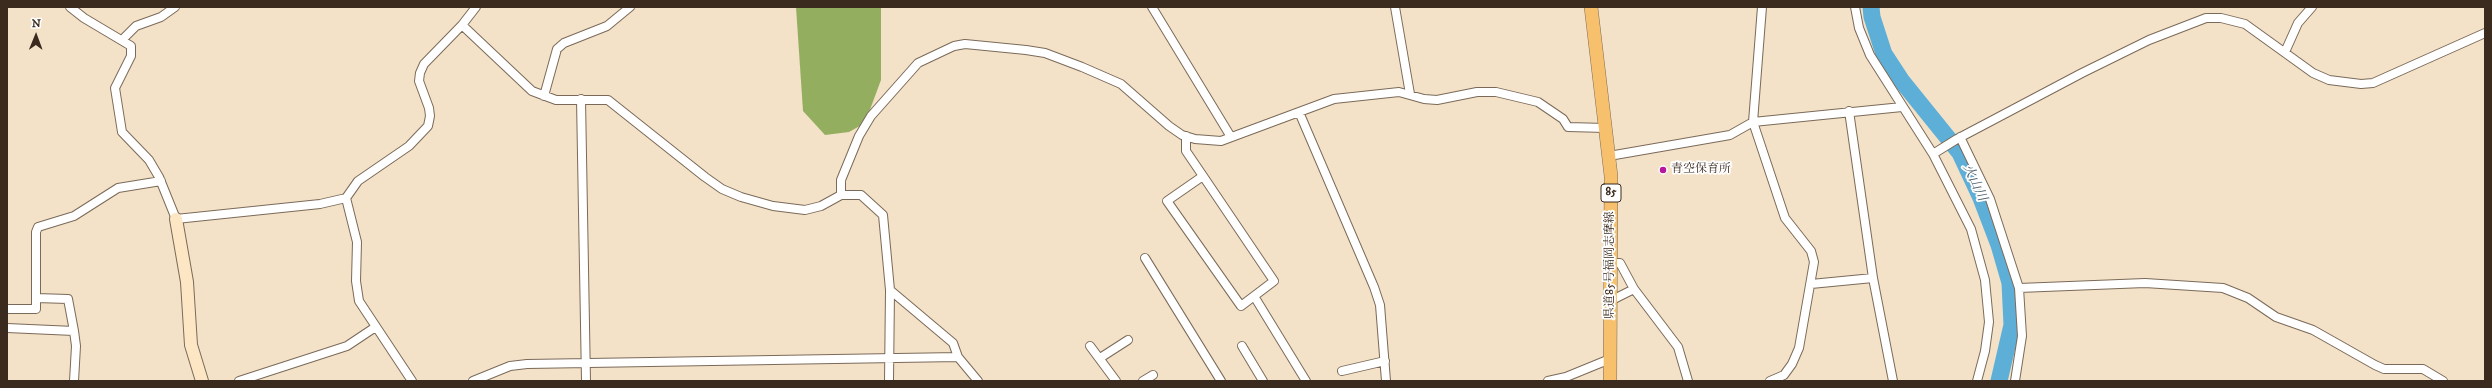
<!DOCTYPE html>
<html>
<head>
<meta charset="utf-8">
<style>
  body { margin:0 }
  #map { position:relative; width:2492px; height:388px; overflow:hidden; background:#f3e2c7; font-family:"IM FELL DW Pica",serif }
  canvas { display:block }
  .frame { position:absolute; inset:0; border:8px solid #3b2a1e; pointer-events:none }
  .north { position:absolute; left:16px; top:16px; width:40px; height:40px; -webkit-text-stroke:3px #fff; paint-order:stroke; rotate:1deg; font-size:11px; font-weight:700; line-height:16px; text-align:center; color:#3b2a1e }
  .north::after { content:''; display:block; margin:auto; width:14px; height:18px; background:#3b2a1e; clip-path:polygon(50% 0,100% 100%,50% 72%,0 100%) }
</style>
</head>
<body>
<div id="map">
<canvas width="2492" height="388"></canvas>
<div class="frame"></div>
<div class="north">N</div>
</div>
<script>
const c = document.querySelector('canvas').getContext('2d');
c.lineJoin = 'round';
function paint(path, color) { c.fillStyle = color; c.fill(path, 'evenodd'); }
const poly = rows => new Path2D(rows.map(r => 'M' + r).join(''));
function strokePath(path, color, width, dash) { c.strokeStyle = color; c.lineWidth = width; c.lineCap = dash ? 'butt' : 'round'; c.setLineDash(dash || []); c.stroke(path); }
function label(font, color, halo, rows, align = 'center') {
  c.font = font + ' "IM FELL DW Pica","Noto Serif JP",serif'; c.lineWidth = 3.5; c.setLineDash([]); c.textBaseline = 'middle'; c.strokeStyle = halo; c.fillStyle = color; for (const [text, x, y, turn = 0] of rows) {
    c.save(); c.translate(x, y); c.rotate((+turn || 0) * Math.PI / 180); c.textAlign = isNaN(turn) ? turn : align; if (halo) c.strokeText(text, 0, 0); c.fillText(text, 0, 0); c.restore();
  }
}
paint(poly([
  [796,7,881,7,881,80,865,123,849,132,825,135,803,111]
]), '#94ae60');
strokePath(poly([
  [1871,7,1872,17,1884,54,1901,80,1960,153,1981,198,1999,245,2010,283,2012,325,1999,381]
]), '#5dafd8', 17);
const street = poly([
  [70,7,84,18,131,46,131,56,115,88,122,132,149,160,159,177,176,219,320,204,346,198,358,181,409,146,428,126,430,116,429,108,419,81,420,73,424,64,462,25,476,7],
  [1152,7,1231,137],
  [1395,7,1410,94],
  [1762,7,1753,122,1785,218,1811,251,1814,262,1799,348,1792,364,1784,375,1770,381],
  [1855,7,1859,28,1870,55,1933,154,1971,229,1985,280,1989,322,1985,351,1977,381],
  [462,25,532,91,556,100,608,100,705,177,722,189,741,197,773,206,805,210,821,206,841,195,861,195,883,215,890,290,953,343,958,357,978,381],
  [122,40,136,26,161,17,175,7],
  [2285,52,2298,23,2312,7],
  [544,96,557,49,564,43,607,26,630,7],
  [581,99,586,381],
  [1849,111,1873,278,1893,381],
  [1299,112,1374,287,1380,305,1386,381],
  [1186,136,1186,151,1203,176,1274,281,1241,306,1167,201,1203,176],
  [1960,137,1990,199,2019,288,2022,336,2015,381],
  [1933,154,1957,139,2082,73,2149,40,2206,18,2221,18,2245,24,2313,73,2329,80,2361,84,2373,83,2485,33],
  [1609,156,1730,135,1753,122,1902,107],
  [841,195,841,180,859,136,871,116,918,63,954,46,965,44,1026,50,1045,53,1082,67,1121,84,1169,126,1182,135,1195,139,1221,141,1334,99,1399,92,1424,99,1437,100,1477,92,1496,92,1538,102,1563,119,1568,127,1606,128],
  [346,198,357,242,356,281,359,301,412,381],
  [1145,258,1221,381],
  [1611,263,1620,263,1634,289,1678,347,1688,381],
  [1811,284,1873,278],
  [2019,288,2145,283,2223,288,2248,298,2276,317,2313,330,2375,365,2384,369,2423,369,2443,381],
  [1254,296,1306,381],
  [1610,301,1634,289],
  [7,309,36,309,36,232,38,227,74,216,118,188,161,181],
  [7,328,74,331,68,299,36,298],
  [1090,346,1116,381],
  [1242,346,1263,381],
  [1100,358,1128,340],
  [1342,371,1385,361],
  [74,381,76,346,74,331],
  [239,381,347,346,374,328],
  [473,381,510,366,527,364,958,357],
  [889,381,890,290],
  [1143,381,1153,375],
  [1548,381,1566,377,1610,359]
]);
const secondary = poly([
  [176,219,187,282,191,345,202,381]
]);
const primary = poly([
  [1591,7,1611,176,1610,381]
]);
strokePath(street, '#7b6a59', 10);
strokePath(secondary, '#7b6a59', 14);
strokePath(primary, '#7b6a59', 14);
strokePath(street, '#fff', 8);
strokePath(secondary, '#fce6c4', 12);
strokePath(primary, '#f7c06c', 13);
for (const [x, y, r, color] of [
  [1663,170,4,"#b5179e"]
]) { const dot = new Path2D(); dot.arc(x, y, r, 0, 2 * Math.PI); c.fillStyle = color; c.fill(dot); strokePath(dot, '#fff', 1.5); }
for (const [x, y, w] of [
  [1611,193,20]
]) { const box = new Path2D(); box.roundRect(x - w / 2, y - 9, w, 18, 3); c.fillStyle = '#fff'; c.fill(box); strokePath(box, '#3b2a1e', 1); }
label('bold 11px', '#3b2a1e', null, [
  ["85",1611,193]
]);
label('12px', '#3b2a1e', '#fff', [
  ["青空保育所",1671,170]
], 'left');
label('12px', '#3b2a1e', '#fff', [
  ["県道85号福岡志摩線",1611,265,-90]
]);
label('italic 13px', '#495f68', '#fff', [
  ["火山川",1974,183,65]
]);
</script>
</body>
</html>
